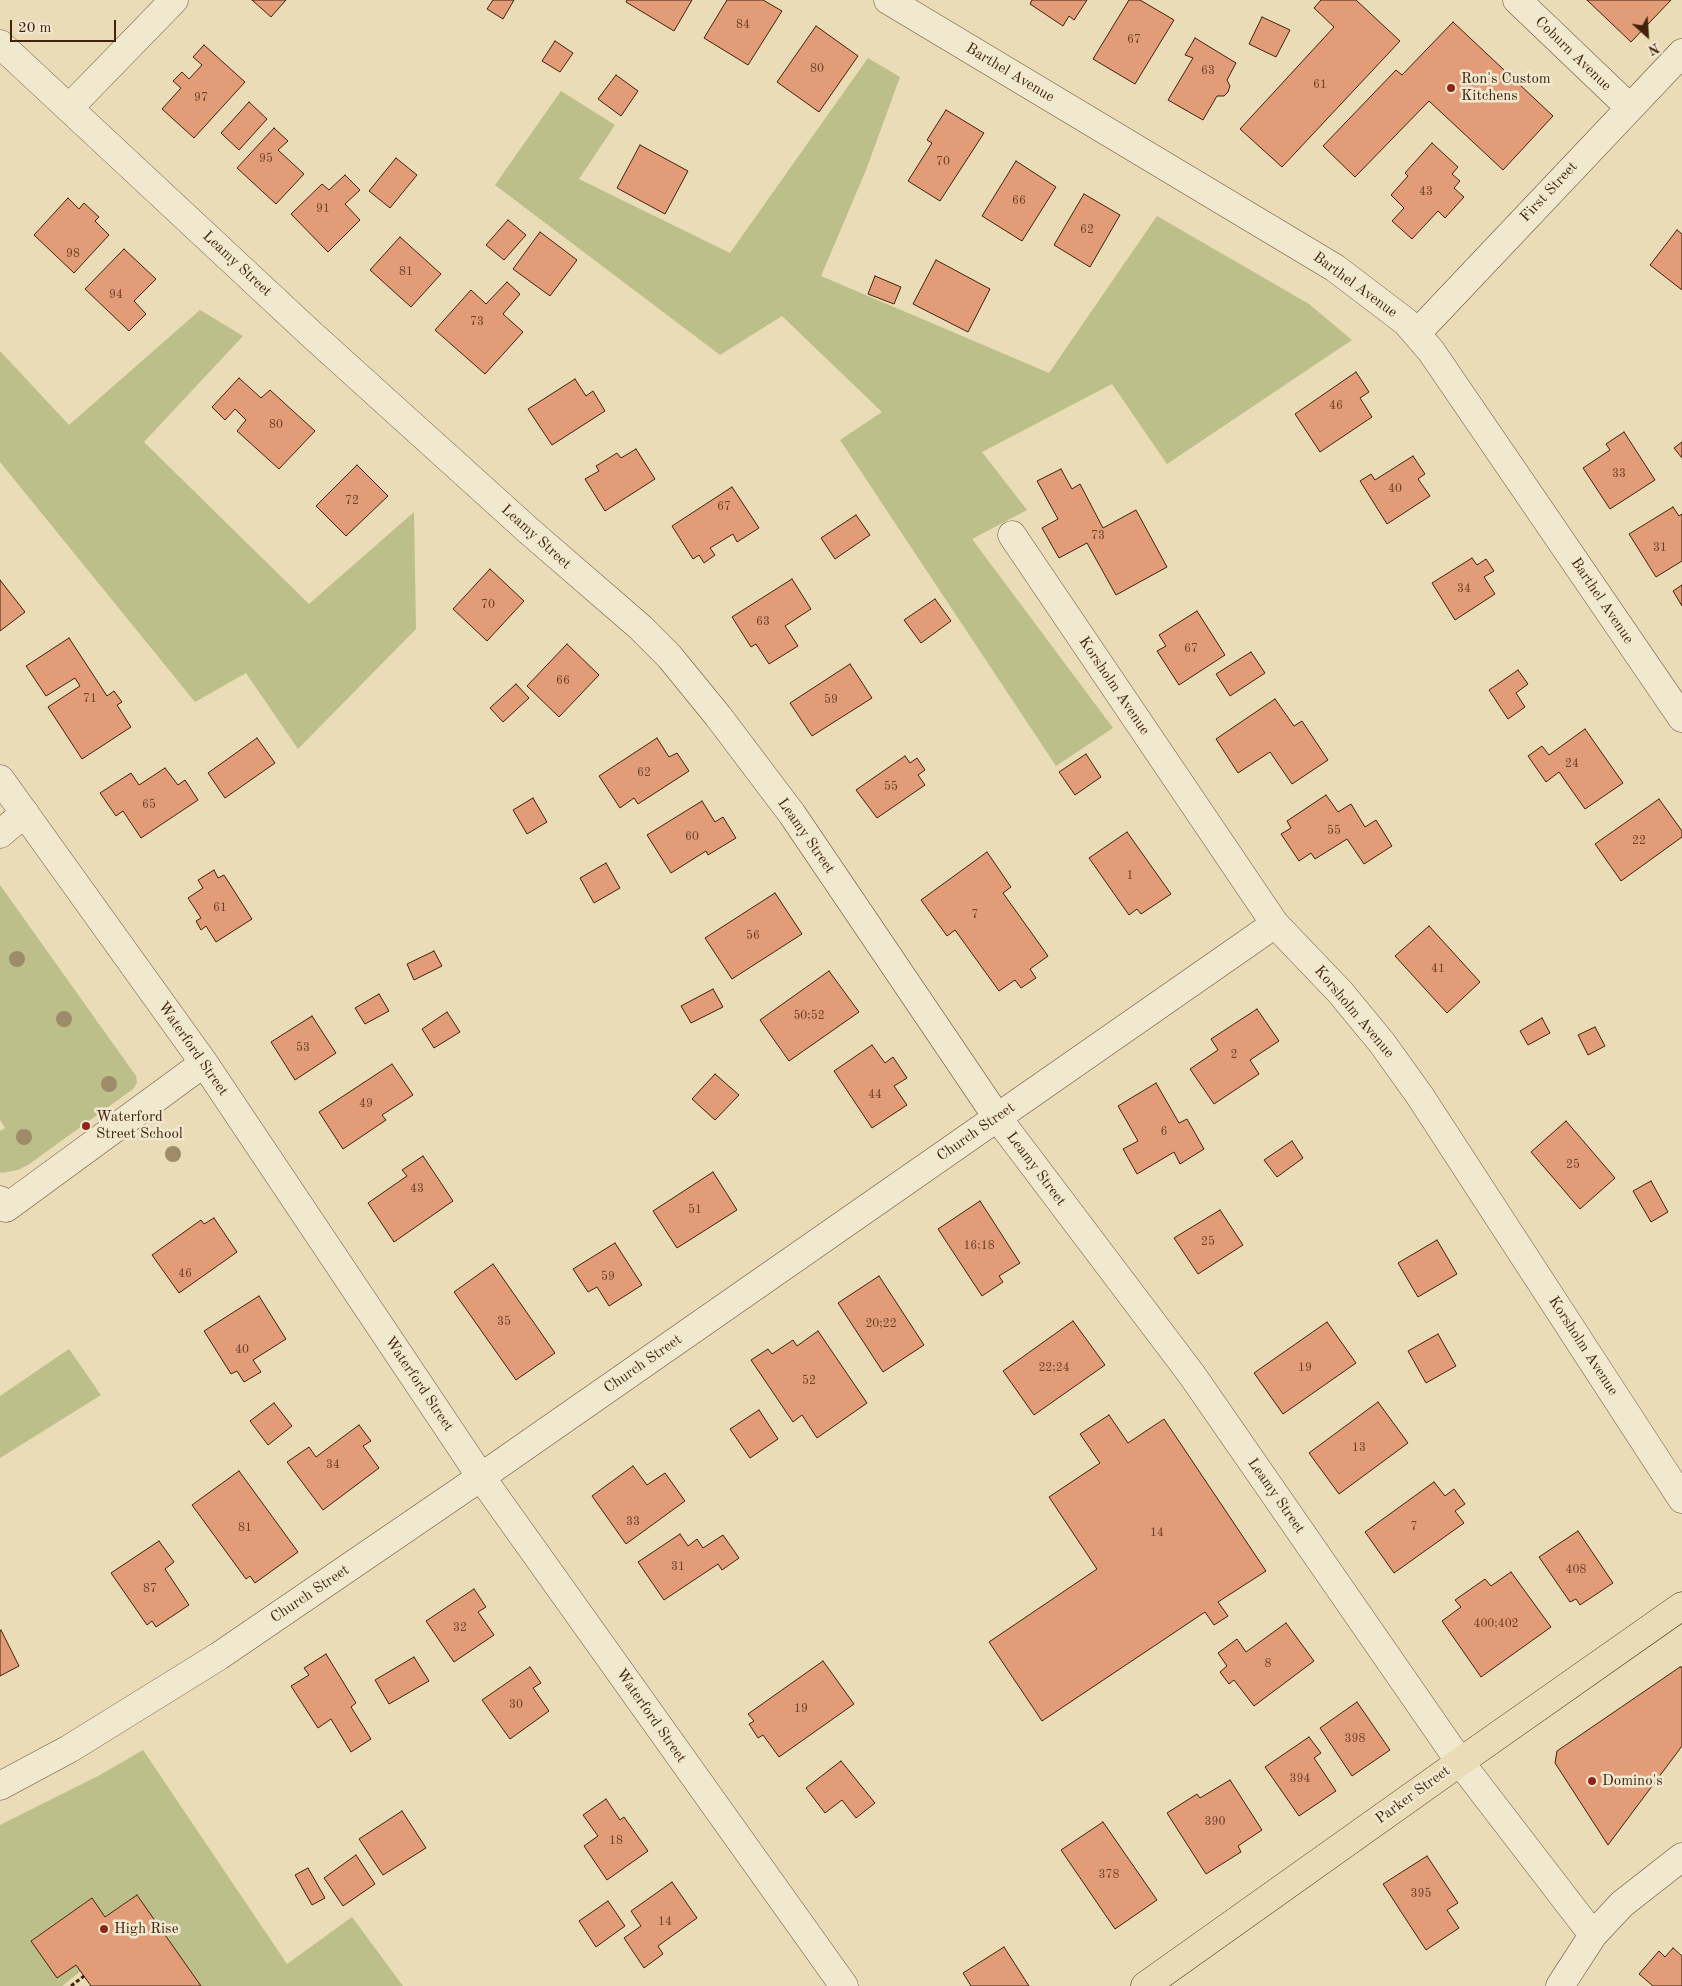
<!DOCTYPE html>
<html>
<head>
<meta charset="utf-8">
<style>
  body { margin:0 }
  #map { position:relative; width:1682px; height:1986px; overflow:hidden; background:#e9dcb6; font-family:"Old Standard TT",serif }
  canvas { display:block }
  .north { position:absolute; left:1622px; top:10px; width:50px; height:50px; -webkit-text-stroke:4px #f1e8d0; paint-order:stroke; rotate:154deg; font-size:14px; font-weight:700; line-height:20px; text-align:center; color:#41220d }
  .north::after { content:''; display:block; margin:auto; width:18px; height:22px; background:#41220d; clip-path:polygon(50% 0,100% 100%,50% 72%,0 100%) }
  .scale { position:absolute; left:10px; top:20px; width:106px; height:22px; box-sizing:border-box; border:2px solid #41220d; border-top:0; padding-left:6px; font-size:15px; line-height:18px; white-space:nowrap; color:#41220d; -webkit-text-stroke:4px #f1e8d0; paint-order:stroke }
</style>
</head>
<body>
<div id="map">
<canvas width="1682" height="1986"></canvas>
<div class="north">N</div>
<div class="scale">20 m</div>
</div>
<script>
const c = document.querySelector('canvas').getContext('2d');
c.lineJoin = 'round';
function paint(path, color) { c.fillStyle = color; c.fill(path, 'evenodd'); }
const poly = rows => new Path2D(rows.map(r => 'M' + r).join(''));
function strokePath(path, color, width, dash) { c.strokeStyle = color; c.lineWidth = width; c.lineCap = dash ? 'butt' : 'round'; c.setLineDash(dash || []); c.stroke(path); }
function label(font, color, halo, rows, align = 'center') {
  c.font = font + ' "Old Standard TT",serif'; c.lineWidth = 5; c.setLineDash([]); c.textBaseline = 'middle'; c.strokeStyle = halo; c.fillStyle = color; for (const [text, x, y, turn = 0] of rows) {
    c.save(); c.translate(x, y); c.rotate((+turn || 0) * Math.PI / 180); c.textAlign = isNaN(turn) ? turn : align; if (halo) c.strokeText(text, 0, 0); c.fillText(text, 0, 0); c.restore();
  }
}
paint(poly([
  [868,58,900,77,866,170,821,276,1049,373,1157,216,1309,304,1352,340,1167,464,1112,384,982,452,1027,510,972,539,1113,728,1056,766,840,440,882,412,782,316,720,355,495,185,561,91,615,125,579,179,730,253],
  [200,310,243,336,144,442,309,604,414,512,416,629,298,749,246,673,195,702,0,462,0,351,69,425],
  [0,885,136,1076,137,1083,133,1089,28,1165,18,1170,2,1173,0,1172,0,1131,5,1128,0,1120],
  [69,1349,101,1395,0,1458,0,1396],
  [143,1750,287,1964,352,1917,403,1986,201,1986,137,1895,105,1917,92,1898,31,1940,76,1965,81,1971,62,1986,0,1986,0,1825,100,1775]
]), '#bcbf8a');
const building = poly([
  [252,0,286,0,271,17,252,0],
  [493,0,514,0,503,19,487,9,493,0],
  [627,0,692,0,674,31,626,2,627,0],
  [727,0,763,0,782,11,748,65,704,38,727,0],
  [1032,0,1087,0,1074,20,1069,16,1063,26,1030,4,1032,0],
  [1129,0,1140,0,1174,20,1135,84,1093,59,1129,0],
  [1321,0,1356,0,1400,41,1282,167,1240,129,1334,27,1314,8,1321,0],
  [1587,0,1671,0,1631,42,1587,0],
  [1262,17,1290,30,1276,57,1249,44,1262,17],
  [1453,22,1553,116,1503,170,1429,101,1355,177,1323,146,1396,70,1402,75,1453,22],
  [816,26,858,56,819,112,777,82,816,26],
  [1195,38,1236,63,1227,80,1230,86,1228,92,1224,96,1217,96,1203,120,1168,100,1193,58,1185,55,1195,38],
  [555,41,573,53,560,72,542,61,555,41],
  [204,45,245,82,194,138,162,109,181,88,173,81,182,72,189,79,202,65,193,57,204,45],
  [616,75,638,91,621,116,598,99,616,75],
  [249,102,267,119,239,150,221,133,249,102],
  [946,110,984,133,940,201,908,181,932,143,927,140,946,110],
  [274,128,288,141,278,150,304,174,276,204,237,168,274,128],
  [1432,143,1458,167,1452,174,1460,181,1454,188,1464,197,1445,218,1438,211,1412,239,1392,221,1404,208,1391,195,1408,176,1405,173,1432,143],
  [640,145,688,171,665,214,617,188,640,145],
  [396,158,417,175,390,208,369,191,396,158],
  [1016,161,1056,187,1022,241,982,216,1016,161],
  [345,175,360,190,345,204,360,220,328,252,291,214,322,184,329,190,345,175],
  [1084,194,1120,215,1090,267,1054,245,1084,194],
  [68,198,79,209,84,203,99,217,95,221,109,235,74,273,34,235,68,198],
  [508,220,526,235,504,260,486,245,508,220],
  [1677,230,1682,234,1682,290,1650,265,1677,230],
  [540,232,577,260,550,296,513,269,540,232],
  [400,237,441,274,411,307,370,270,400,237],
  [124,249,156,279,134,301,146,314,129,331,85,289,124,249],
  [936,260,990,289,968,332,913,304,936,260],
  [875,276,901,287,894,304,868,294,875,276],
  [507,282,520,294,503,314,523,332,485,374,435,330,471,290,486,304,507,282],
  [1356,372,1369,392,1360,398,1372,417,1320,452,1295,414,1356,372],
  [239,378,261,398,270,390,315,431,279,469,237,431,246,420,235,409,225,420,212,407,239,378],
  [575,379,586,396,593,391,605,411,552,445,528,409,575,379],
  [1624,432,1655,480,1610,509,1583,468,1610,450,1606,444,1624,432],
  [1682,442,1682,458,1674,448,1682,442],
  [636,449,655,479,605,511,585,479,599,471,596,466,617,453,621,458,636,449],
  [1413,456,1425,474,1418,479,1430,496,1387,524,1360,481,1371,474,1375,480,1413,456],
  [357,465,388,496,346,536,316,506,357,465],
  [1061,469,1072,489,1080,484,1103,528,1136,510,1167,567,1116,595,1087,543,1059,558,1042,528,1058,519,1037,481,1061,469],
  [732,487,759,528,737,542,733,534,710,548,715,555,704,563,699,555,693,559,672,526,732,487],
  [1673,507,1679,516,1682,514,1682,561,1656,577,1629,534,1673,507],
  [856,515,870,535,835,559,821,538,856,515],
  [1472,558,1477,565,1486,559,1494,571,1484,577,1495,594,1455,620,1432,583,1472,558],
  [490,569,524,601,487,641,453,609,490,569],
  [792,579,811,609,785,626,798,646,769,664,756,644,751,647,732,617,792,579],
  [0,580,25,612,0,631,0,580],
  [1682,585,1682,606,1673,591,1682,585],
  [935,599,951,621,921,643,904,620,935,599],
  [1197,611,1225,655,1179,685,1157,651,1166,646,1159,635,1197,611],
  [69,638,107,696,114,691,122,702,117,705,131,727,82,759,48,707,80,686,75,678,46,696,26,666,69,638],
  [567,644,599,675,559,717,527,686,567,644],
  [1251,652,1265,673,1230,696,1216,674,1251,652],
  [850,664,872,698,812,736,790,703,850,664],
  [1518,670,1528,684,1516,693,1525,707,1508,719,1489,690,1518,670],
  [516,684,529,698,503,722,490,708,516,684],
  [1275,699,1294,726,1302,721,1328,760,1292,784,1270,752,1238,773,1216,739,1275,699],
  [1585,729,1623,783,1585,809,1559,772,1546,782,1528,756,1542,746,1549,755,1585,729],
  [257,738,275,763,225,798,208,773,257,738],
  [657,738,669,757,677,753,689,771,638,804,634,798,620,808,599,776,657,738],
  [1086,754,1101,777,1075,795,1059,772,1086,754],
  [905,756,910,763,917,758,925,770,918,775,925,785,877,818,856,790,905,756],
  [165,768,178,785,185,780,198,800,141,838,123,811,116,816,100,793,131,773,139,785,165,768],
  [1326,795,1338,812,1351,804,1365,827,1376,820,1392,846,1364,864,1347,839,1315,859,1311,853,1299,861,1281,834,1291,828,1287,821,1326,795],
  [533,798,547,822,527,834,513,810,533,798],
  [1659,799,1682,831,1682,837,1621,881,1595,844,1659,799],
  [702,801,715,822,723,817,736,838,708,855,706,851,671,873,647,835,702,801],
  [1127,832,1171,894,1141,914,1137,909,1129,915,1089,858,1127,832],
  [987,852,1011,887,1003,893,1048,956,1030,969,1036,978,1021,988,1015,980,999,991,955,930,947,936,921,900,987,852],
  [606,863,620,888,594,903,580,878,606,863],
  [214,870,218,878,224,875,252,919,216,942,206,926,201,930,196,921,201,918,188,898,203,888,198,880,214,870],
  [775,893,802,934,732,979,705,938,775,893],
  [1429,926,1480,982,1447,1013,1395,956,1429,926],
  [434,951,442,966,414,980,407,964,434,951],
  [829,971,859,1012,789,1061,760,1020,829,971],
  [713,989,723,1007,691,1023,681,1006,713,989],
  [379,994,389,1011,365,1024,355,1008,379,994],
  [1257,1009,1279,1041,1250,1060,1259,1074,1214,1104,1190,1069,1218,1050,1211,1039,1257,1009],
  [447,1012,460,1032,434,1048,422,1029,447,1012],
  [312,1016,336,1053,295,1080,271,1042,312,1016],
  [1542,1018,1550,1033,1528,1045,1520,1031,1542,1018],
  [1595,1027,1605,1046,1588,1055,1578,1035,1595,1027],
  [872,1045,885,1063,893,1057,907,1078,894,1086,907,1105,872,1128,834,1071,872,1045],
  [392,1064,413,1095,382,1115,386,1120,343,1149,319,1112,392,1064],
  [715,1074,739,1095,715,1120,692,1099,715,1074],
  [1156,1083,1179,1123,1187,1119,1204,1149,1180,1164,1174,1152,1137,1174,1123,1149,1138,1141,1118,1106,1156,1083],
  [1566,1121,1615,1178,1580,1209,1531,1152,1566,1121],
  [1292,1141,1303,1158,1277,1177,1264,1160,1292,1141],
  [423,1156,453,1201,394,1242,368,1203,407,1176,402,1170,423,1156],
  [713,1172,737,1210,677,1248,653,1211,713,1172],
  [1651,1181,1668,1212,1651,1222,1633,1191,1651,1181],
  [980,1201,1020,1263,999,1276,1003,1282,982,1296,938,1229,980,1201],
  [1220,1210,1243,1245,1198,1274,1174,1238,1220,1210],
  [214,1218,237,1252,179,1293,152,1255,201,1220,204,1224,214,1218],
  [1437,1240,1457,1274,1418,1297,1398,1263,1437,1240],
  [615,1243,642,1285,609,1306,597,1287,588,1292,573,1269,615,1243],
  [493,1264,555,1353,516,1380,454,1292,493,1264],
  [879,1276,924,1345,883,1372,838,1303,879,1276],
  [259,1296,286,1339,253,1360,261,1372,244,1382,237,1371,231,1374,204,1331,259,1296],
  [1073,1321,1105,1365,1034,1415,1003,1371,1073,1321],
  [1327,1322,1356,1363,1283,1414,1254,1373,1327,1322],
  [818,1331,867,1403,817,1438,802,1415,793,1422,751,1360,768,1349,772,1354,793,1340,797,1346,818,1331],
  [1438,1334,1456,1366,1426,1383,1408,1351,1438,1334],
  [1378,1402,1408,1443,1339,1494,1309,1453,1378,1402],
  [274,1403,292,1426,268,1445,250,1421,274,1403],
  [759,1410,778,1439,750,1458,730,1429,759,1410],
  [1109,1415,1128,1443,1164,1419,1266,1571,1218,1602,1228,1616,1214,1625,1205,1612,1042,1721,989,1642,1097,1569,1049,1497,1100,1463,1080,1434,1109,1415],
  [359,1425,371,1441,363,1446,379,1468,323,1510,287,1462,309,1447,316,1457,359,1425],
  [633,1466,647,1485,665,1473,685,1501,626,1544,592,1496,633,1466],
  [239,1471,298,1552,255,1583,250,1576,246,1579,192,1505,239,1471],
  [1434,1482,1445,1496,1454,1489,1465,1504,1455,1511,1464,1523,1394,1573,1365,1532,1434,1482],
  [1578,1531,1613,1583,1580,1605,1576,1599,1570,1602,1539,1557,1578,1531],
  [680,1534,688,1546,697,1539,703,1548,723,1535,739,1558,722,1570,718,1564,664,1600,638,1562,680,1534],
  [159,1541,174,1562,165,1569,189,1605,156,1627,152,1621,147,1625,111,1573,159,1541],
  [1511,1572,1551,1627,1481,1677,1442,1621,1461,1607,1455,1600,1485,1579,1491,1586,1511,1572],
  [474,1589,486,1607,478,1612,494,1635,454,1662,426,1621,474,1589],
  [1286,1623,1314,1661,1254,1706,1234,1680,1229,1684,1220,1672,1227,1666,1218,1653,1237,1639,1246,1652,1286,1623],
  [1,1630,19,1666,0,1676,0,1631,1,1630],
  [326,1654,356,1703,351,1707,371,1739,351,1752,331,1719,318,1728,291,1686,309,1675,304,1668,326,1654],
  [414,1657,429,1681,389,1704,375,1680,414,1657],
  [823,1661,854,1704,779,1757,763,1735,758,1738,749,1724,754,1721,748,1714,823,1661],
  [530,1667,541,1683,533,1688,549,1711,510,1739,482,1700,530,1667],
  [1680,1667,1682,1667,1682,1746,1608,1845,1555,1763,1557,1751,1680,1667],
  [1357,1702,1390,1750,1352,1776,1320,1728,1357,1702],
  [1309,1737,1321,1753,1314,1758,1336,1791,1299,1816,1265,1767,1309,1737],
  [841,1761,875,1803,856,1818,842,1800,825,1813,806,1788,841,1761],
  [1230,1780,1262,1830,1238,1846,1241,1852,1206,1874,1167,1813,1197,1794,1200,1798,1230,1780],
  [606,1799,620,1820,624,1817,648,1851,607,1880,584,1846,598,1836,583,1815,606,1799],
  [402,1811,426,1848,383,1875,359,1839,402,1811],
  [1103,1822,1157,1900,1115,1929,1061,1850,1103,1822],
  [356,1855,375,1884,343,1906,324,1878,356,1855],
  [1427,1856,1458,1903,1447,1910,1459,1928,1426,1950,1383,1884,1427,1856],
  [308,1868,325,1898,312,1905,295,1875,308,1868],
  [672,1882,697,1918,658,1946,663,1954,644,1968,624,1938,641,1926,631,1911,672,1882],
  [137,1895,201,1986,91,1986,76,1965,57,1978,31,1941,92,1898,105,1917,137,1895],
  [608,1901,625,1926,596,1947,579,1921,608,1901],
  [1004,1947,1029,1986,971,1986,963,1973,1004,1947],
  [1673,1948,1682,1956,1682,1986,1653,1986,1639,1974,1659,1951,1665,1957,1673,1948]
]);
paint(building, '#e39c78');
strokePath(building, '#41220d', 1);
const minor = poly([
  [888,0,1335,268,1406,322,1431,351,1682,718],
  [1517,0,1629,107],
  [0,44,310,333,529,531,640,627,669,656,718,716,792,814,997,1117,1192,1375,1460,1762,1593,1935],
  [69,108,174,0],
  [1417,333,1682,53],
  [1012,535,1275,924,1340,992,1382,1043,1420,1096,1682,1499],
  [0,779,204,1063,481,1477,844,1986],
  [0,834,25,813],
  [0,1200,6,1208,204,1063],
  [0,1786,69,1749,219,1656,481,1477,1275,924],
  [1560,1986,1593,1935,1622,1904,1682,1857]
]);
const major = poly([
  [1145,1986,1460,1762,1682,1606]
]);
strokePath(minor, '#6b5037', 29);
strokePath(major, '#41220d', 29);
strokePath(poly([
  [71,1986,84,1976]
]), '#41220d', 3, [4, 2.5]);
strokePath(minor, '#f1e8d0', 28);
strokePath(major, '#e9dcb6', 28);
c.fillStyle = '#9e8b6a';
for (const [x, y] of [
  [17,959],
  [64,1019],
  [109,1084],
  [24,1137],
  [173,1154]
]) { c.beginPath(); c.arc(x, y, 8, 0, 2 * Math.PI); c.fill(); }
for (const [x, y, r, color] of [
  [1451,88,5,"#8f2418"],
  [86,1126,5,"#8f2418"],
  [1592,1781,5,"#8f2418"],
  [104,1929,5,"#8f2418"]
]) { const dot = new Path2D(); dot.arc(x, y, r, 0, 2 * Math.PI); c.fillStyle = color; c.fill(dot); strokePath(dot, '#f1e8d0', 2); }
label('12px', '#6a4028', null, [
  ["84",743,25],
  ["67",1134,40],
  ["80",817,69],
  ["63",1208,71],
  ["61",1320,85],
  ["97",201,98],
  ["95",266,159],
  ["70",943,162],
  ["43",1426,192],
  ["66",1019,201],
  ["91",323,209],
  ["62",1087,230],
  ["98",73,254],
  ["81",406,272],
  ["94",116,295],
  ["73",477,322],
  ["46",1336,406],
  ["80",276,425],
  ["33",1619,474],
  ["40",1395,489],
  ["72",352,501],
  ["67",724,507],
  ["73",1098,536],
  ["31",1660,548],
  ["34",1464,589],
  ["70",488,605],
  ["63",763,622],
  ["67",1191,649],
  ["66",563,681],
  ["71",90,699],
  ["59",831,700],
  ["24",1572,764],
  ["62",644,773],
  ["55",891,787],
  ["65",149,805],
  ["55",1334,831],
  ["60",692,837],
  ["22",1639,841],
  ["1",1130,876],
  ["61",220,908],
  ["7",975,915],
  ["56",753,936],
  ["41",1438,969],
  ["50;52",809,1016],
  ["53",303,1048],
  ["2",1234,1055],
  ["44",875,1095],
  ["49",366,1104],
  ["6",1164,1132],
  ["25",1573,1165],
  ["43",417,1189],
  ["51",695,1210],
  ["25",1208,1242],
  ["16;18",979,1246],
  ["46",185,1274],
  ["59",608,1277],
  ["35",504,1322],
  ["20;22",881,1324],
  ["40",242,1350],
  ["22;24",1054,1368],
  ["19",1305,1368],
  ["52",809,1381],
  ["13",1359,1448],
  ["34",333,1465],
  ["33",633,1522],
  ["7",1414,1527],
  ["81",245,1528],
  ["14",1157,1533],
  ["31",678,1567],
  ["408",1576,1570],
  ["87",150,1589],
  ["400;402",1496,1624],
  ["32",460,1628],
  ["8",1268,1664],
  ["30",516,1705],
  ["19",801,1709],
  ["398",1355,1739],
  ["394",1300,1779],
  ["390",1215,1822],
  ["18",616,1841],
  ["378",1109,1875],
  ["395",1421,1894],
  ["14",665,1922]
]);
label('15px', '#41220d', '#f1e8d0', [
  ["Coburn Avenue",1573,54,44],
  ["Barthel Avenue",1010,73,31],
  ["First Street",1549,192,-47],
  ["Leamy Street",237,264,43],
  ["Barthel Avenue",1355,285,36],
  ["Leamy Street",536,537,42],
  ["Barthel Avenue",1602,601,56],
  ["Korsholm Avenue",1114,686,56],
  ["Leamy Street",806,836,55],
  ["Korsholm Avenue",1354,1012,50],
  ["Waterford Street",193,1049,55],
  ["Church Street",976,1132,-35],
  ["Leamy Street",1036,1169,53],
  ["Korsholm Avenue",1583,1346,57],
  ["Church Street",643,1364,-35],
  ["Waterford Street",419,1384,56],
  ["Leamy Street",1276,1496,55],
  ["Church Street",310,1594,-34],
  ["Waterford Street",651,1716,55],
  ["Parker Street",1413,1795,-36]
]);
label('15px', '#41220d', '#f1e8d0', [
  ["Ron's Custom",1461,79],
  ["Kitchens",1461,96],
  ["Waterford",96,1117],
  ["Street School",96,1134],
  ["Domino's",1602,1781],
  ["High Rise",114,1929]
], 'left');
</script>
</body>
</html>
